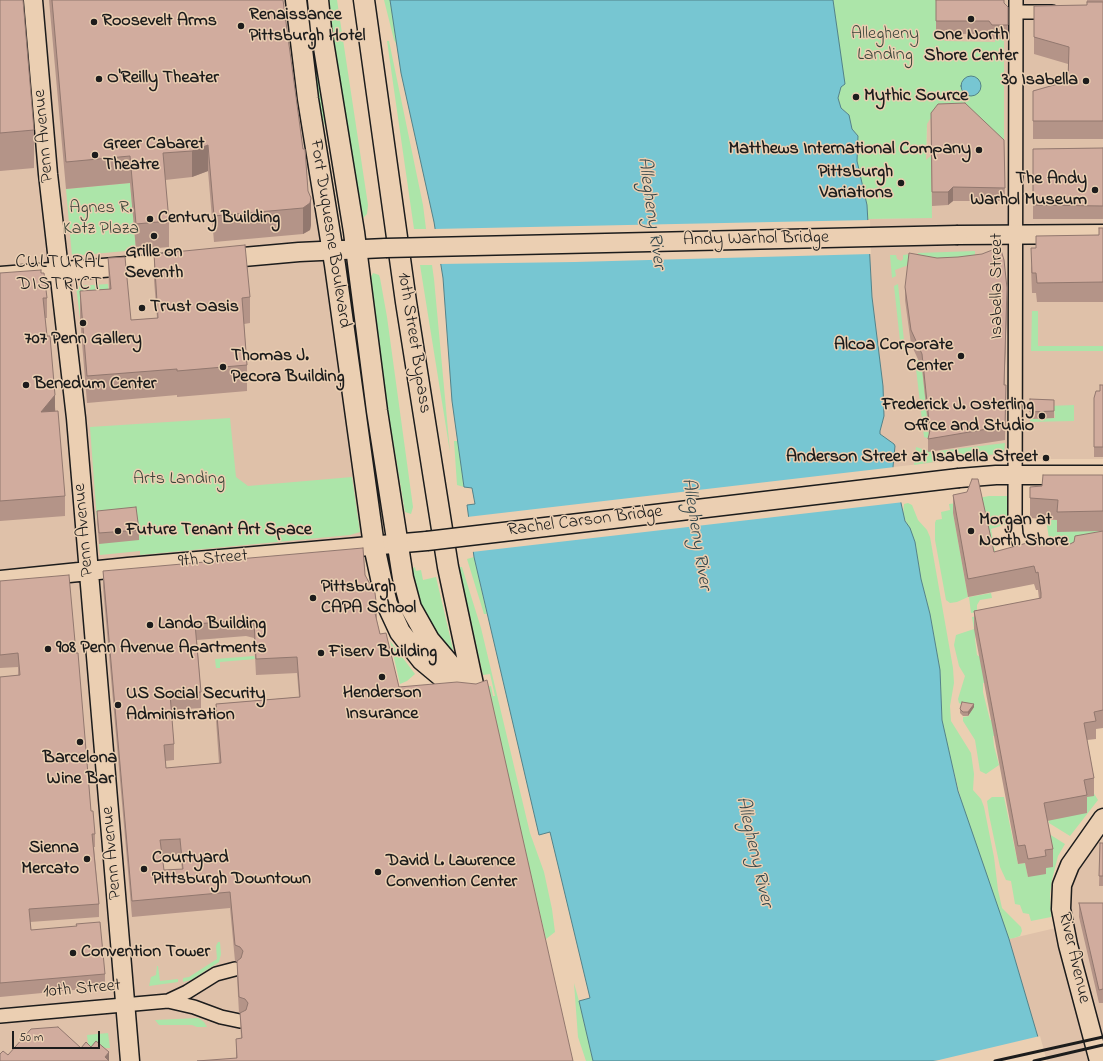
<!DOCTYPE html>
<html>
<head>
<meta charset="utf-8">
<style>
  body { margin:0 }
  #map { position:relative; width:1103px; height:1061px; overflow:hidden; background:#ebcfb2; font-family:"Indie Flower",sans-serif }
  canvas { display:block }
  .scale { position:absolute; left:12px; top:1031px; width:88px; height:18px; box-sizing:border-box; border:2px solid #1c1c1c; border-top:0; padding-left:5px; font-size:12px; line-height:14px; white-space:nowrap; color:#1c1c1c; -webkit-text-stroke:3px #ebcfb2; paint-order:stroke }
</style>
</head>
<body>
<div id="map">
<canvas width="1103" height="1061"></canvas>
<div class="scale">50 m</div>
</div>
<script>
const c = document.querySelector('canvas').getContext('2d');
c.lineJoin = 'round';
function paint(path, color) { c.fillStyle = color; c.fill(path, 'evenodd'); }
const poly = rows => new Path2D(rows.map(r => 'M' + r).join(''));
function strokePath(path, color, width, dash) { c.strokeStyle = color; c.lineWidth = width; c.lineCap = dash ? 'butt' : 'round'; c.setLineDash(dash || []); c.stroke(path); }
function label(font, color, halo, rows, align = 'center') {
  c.font = font + ' "Indie Flower",sans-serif'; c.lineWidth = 3; c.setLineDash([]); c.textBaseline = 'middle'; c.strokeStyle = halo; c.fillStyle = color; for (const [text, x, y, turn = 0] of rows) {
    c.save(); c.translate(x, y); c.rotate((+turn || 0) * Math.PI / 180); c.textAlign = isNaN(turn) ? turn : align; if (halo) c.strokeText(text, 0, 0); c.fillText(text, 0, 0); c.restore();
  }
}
paint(poly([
  [0,0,300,0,380,694,543,1061,0,1061],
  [936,0,1103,0,1103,459,1030,459,1004,455,893,467,894,444,880,434,880,428,883,419,883,386,872,297,868,219,917,218,931,157,926,161,927,124,936,34],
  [1103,818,1103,1061,1045,1061,1009,939,1064,926,1062,885]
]), '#dfc1a9');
paint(poly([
  [302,0,306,0,316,63,322,77,342,222,339,210,329,139,318,103],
  [329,0,337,0,368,205,367,214,363,218,360,217,334,43],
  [384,0,390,0,397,45,394,40],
  [833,0,936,0,936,34,945,41,995,42,995,39,1004,39,1004,154,936,117,930,119,927,124,926,160,931,156,932,218,868,219,867,205,857,161,858,136,852,129,849,115,841,108,838,98,841,87],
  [387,41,389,41,423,205,426,229,414,229],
  [130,183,136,250,72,256,66,189],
  [975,251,975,256,915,267,918,253],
  [911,254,911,264,895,270,896,276,892,278,890,255,896,255,897,259,901,261,903,259,903,255],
  [420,265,432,265,434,279,450,452],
  [373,273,379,275,380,278,387,317,413,507,411,514,405,512,387,404,371,277],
  [346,276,349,278,367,398,359,371],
  [108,284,111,315,80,318,76,286],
  [898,284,905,350,901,350,894,286],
  [1032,311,1038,311,1038,346,1103,346,1103,351,1031,351],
  [915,360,918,360,922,368,929,435,931,439,924,437],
  [1074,405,1074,421,1030,422,1030,419,1055,418,1054,407,1049,406],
  [230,418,236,477,248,486,352,477,360,532,350,535,140,555,140,551,100,555,99,544,136,518,97,521,90,427],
  [454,441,458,441,464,487,457,485],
  [1005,443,1004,453,941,461,939,451],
  [916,447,932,452,933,462,914,465],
  [989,496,1007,496,1007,524,991,529,998,569,978,498],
  [965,502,953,513,968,597,957,602,950,603,946,600,935,540,935,523,936,520,942,519,941,512,950,510,949,504],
  [908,503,912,505,918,520,927,530,930,537,953,668,954,683,950,706,951,721,971,753,974,774,973,790,981,799,984,807,994,857,998,890,1002,908,1021,927,1022,931,1020,936,1014,938,1009,939,1001,920,965,815,946,741,942,720,940,670,930,614,921,579,915,542,903,515,904,504],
  [1046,520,1058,520,1103,531,1074,547,1062,539,1049,538],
  [474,557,480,584,487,614,484,614,467,559],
  [415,567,416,571,421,570,423,580,436,577,453,649,452,652,450,652,422,613,412,572,413,568],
  [459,567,462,567,481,628,530,833,544,872,552,909,555,932,546,939,486,687,491,686,493,696,495,696,490,674,483,675],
  [991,593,992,598,980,600,977,605,977,612,971,613,969,597],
  [978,616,975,639,977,655,1013,677,983,683,983,692,990,720,1020,715,1022,730,993,736,994,746,999,765,986,774,980,771,975,740,963,721,963,717,969,716,971,710,959,703,958,699,965,676,959,666,954,645,956,635,974,629,972,617],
  [390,641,415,674,407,681,400,684],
  [254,656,255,659,220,662,220,668,216,668,215,659],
  [1093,792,1098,800,1070,836,1049,823,1046,805,1084,798],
  [992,797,1004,797,1018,864,1025,863,1028,877,1046,832,1065,844,1058,856,1052,880,1050,894,1051,917,1031,921,1029,914,1023,913,1020,905,1015,904,1011,881,1006,880,1000,867,989,815,987,801],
  [218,942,220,942,221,954,219,962,191,980,183,982,183,978,189,977,217,959,216,946],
  [157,966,158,966,160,981,178,979,178,982,149,986,151,977,156,975],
  [574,983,579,1001,593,1061,586,1061,578,1037],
  [198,1018,204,1022,207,1027,197,1027,192,1025,159,1025,155,1020],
  [108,1033,110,1048,96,1048,89,1054,87,1035]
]), '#ace5a9');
const water = poly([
  [390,0,833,0,845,84,841,87,838,98,841,108,849,115,852,129,858,136,857,161,867,205,872,297,883,386,884,416,880,431,880,434,894,444,895,446,893,467,905,521,910,528,915,542,921,579,930,614,940,670,942,720,958,791,1009,939,1045,1061,593,1061,579,1001,590,998,550,832,539,835,474,557,467,505,475,504,472,488,464,487,452,401,443,278,434,222,401,73,390,0],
  '961 86a10 10 0 1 1 20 0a10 10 0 1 1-20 0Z'
]);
paint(water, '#77c6d2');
strokePath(water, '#538289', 1);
paint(poly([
  [870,220,871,254,575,262,439,264,433,229],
  [895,467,904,502,472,552,467,517],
  [1040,1036,1047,1061,933,1061,939,1060]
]), '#ebcfb2');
const street = poly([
  [1016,0,1015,524,1016,535,1019,542,1027,546,1040,546],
  [1016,12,1052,12],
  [168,1001,187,992,216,974,235,969],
  [0,1016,168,1001,194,1007,221,1017,240,1021]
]);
const secondary = poly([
  [33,0,48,174,76,418,130,1061],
  [958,235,1103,234],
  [221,259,299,252,386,248],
  [0,276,178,262],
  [959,478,996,475,1103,475],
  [0,580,128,567,427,541],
  [1099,1061,1068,945,1061,909,1062,885,1070,865,1103,818]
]);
const primary = poly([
  [296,0,308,99,335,265,374,546,384,592,387,604,400,632,422,660,446,680,473,684],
  [318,0,321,29,354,232,377,411,403,578,411,608,429,640,451,666,473,684],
  [364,0,406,302,448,567,474,689]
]);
strokePath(street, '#1c1c1c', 16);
strokePath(secondary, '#1c1c1c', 21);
strokePath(primary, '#1c1c1c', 23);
strokePath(street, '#ebcfb2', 13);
strokePath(secondary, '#ebcfb2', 18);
strokePath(primary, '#ebcfb2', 20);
strokePath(poly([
  [995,1061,1103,1037],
  [1034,1061,1103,1045]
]), '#1c1c1c', 3);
const secondaryBridge = poly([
  [386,248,958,235],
  [427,541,959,478]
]);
strokePath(secondaryBridge, '#1c1c1c', 21, []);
strokePath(secondaryBridge, '#ebcfb2', 18);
paint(poly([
  [0,0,34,130,34,168,0,171],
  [49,0,283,0,311,225,310,230,303,234,214,242,208,171,192,177,165,180,169,221,169,247,136,250,130,183,66,189],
  [936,0,1004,3,1008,7,1008,39,992,39,989,34,936,34],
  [1087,0,1103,0,1103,139,1033,139,1033,91,1068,81,1068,64,1034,54,1034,6,1087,5],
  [931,113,1004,140,1005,201,953,201,948,205,932,206],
  [1103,148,1103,219,1033,219,1033,149],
  [1103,228,1103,302,1037,302,1036,293,1032,293,1031,268,1036,248,1099,235],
  [154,254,250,297,250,323,244,324,247,365,247,391,177,397,177,395,87,403,80,318,80,291,109,289,108,258,131,320,157,318,154,280],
  [0,273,47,298,47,318,45,318,65,496,65,516,0,521],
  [905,287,1007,301,1004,385,1006,385,1005,440,928,452,928,439,929,435,922,368,911,344,905,300],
  [1103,385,1103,457,1094,457,1094,398,1100,391],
  [1030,399,1054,400,1054,418,1030,419],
  [1103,475,1103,728,1096,729,1096,739,1087,740,1094,778,1094,796,1087,797,1087,813,1047,821,1053,849,1053,867,1046,868,1046,874,1028,877,1025,863,1018,864,974,629,974,611,1039,599,1038,590,1036,590,1034,584,968,597,953,513,953,495,994,552,1038,543,1066,545,1070,544,1101,531,1057,532,1057,520,1030,518,1030,487,1042,486],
  [97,511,139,530,139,540,99,544,97,521],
  [103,571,365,575,377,609,377,621,380,634,399,687,573,1061,236,1058,236,1039,241,1038,240,1013,239,1013,237,977,237,962,235,961,230,908,132,917,103,587],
  [246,636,254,638,256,675,297,673,299,697,216,704,216,720,219,763,166,768,165,761,174,760,174,744,171,710,201,708,201,692,197,640],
  [180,855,182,869,164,870,162,856],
  [0,581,76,653,91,811,95,834,95,847,94,847,99,904,99,917,30,922,31,930,105,974,105,987,0,997,0,677,18,675,18,667,0,668],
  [974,707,968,716,963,716,960,713,960,709],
  [1100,843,1103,843,1103,886,1099,886],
  [1079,903,1103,903,1103,1003,1099,1003,1079,917]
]), '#b49488');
paint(poly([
  [208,145,208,171,192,177,192,151],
  [953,187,953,201,948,205,948,192],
  [311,198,311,225,310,230,303,234,303,208],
  [1007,288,1007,301,1004,398,1004,385],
  [55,395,55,414,41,412],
  [974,704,974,707,968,716,968,712],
  [109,1052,109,1061,105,1057]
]), '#92786f');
const building = poly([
  [0,0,23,0,34,130,0,133,0,0],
  [52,0,283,0,303,149,305,149,308,191,311,198,310,203,303,208,214,216,208,145,192,151,163,153,169,221,136,224,130,156,66,162,52,0],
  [936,0,1004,0,1004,3,1008,7,1008,25,992,25,989,21,936,21,936,0],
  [1087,2,1103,2,1103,121,1033,121,1033,91,1068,81,1069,47,1034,37,1034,6,1087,5,1087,2],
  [965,103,1004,140,1005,188,953,187,948,192,932,192,931,113,938,104,965,103],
  [1103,148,1103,206,1033,205,1033,149,1103,148],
  [1099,228,1103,228,1103,282,1037,283,1036,273,1032,273,1031,248,1036,248,1036,236,1099,235,1099,228],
  [245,245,250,297,242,298,247,365,177,371,177,369,87,376,80,291,111,289,108,258,125,257,131,320,158,318,154,254,245,245],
  [1000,247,1004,260,1007,288,1004,385,1006,385,1005,426,928,439,931,426,929,421,922,354,911,330,905,287,909,253,937,258,958,257,982,254,1000,247],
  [41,270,41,273,44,273,47,298,43,298,47,336,50,336,55,395,41,412,58,411,65,496,0,501,0,273,41,270],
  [1100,385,1103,385,1103,447,1094,447,1094,398,1096,391,1100,391,1100,385],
  [1030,399,1054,400,1054,411,1030,412,1030,399],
  [1043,475,1103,475,1103,511,1057,512,1058,500,1030,498,1030,487,1042,486,1043,475],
  [972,479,978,479,994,552,1038,540,1038,543,1057,539,1066,545,1070,544,1074,542,1075,536,1103,531,1103,710,1094,712,1096,721,1084,723,1094,778,1084,780,1087,795,1044,803,1053,849,1045,850,1046,856,1028,859,1025,845,1018,846,974,611,1041,598,1041,593,1038,572,1036,573,1034,566,968,579,953,495,967,492,972,479],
  [136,507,139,530,99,533,97,511,136,507],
  [363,548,365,575,375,593,377,609,374,609,380,634,386,633,399,687,457,682,476,684,487,680,573,1061,197,1061,237,1058,236,1039,242,1038,240,1013,246,1010,248,1003,245,999,239,997,237,961,241,958,243,951,240,947,235,945,230,892,132,901,103,571,363,548],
  [246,620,254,622,256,659,297,657,300,697,216,704,221,763,166,768,164,745,174,744,170,694,201,692,195,624,246,620],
  [180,839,183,869,164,870,160,840,180,839],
  [69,575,76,653,78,653,91,811,93,811,95,834,92,834,99,904,29,909,31,930,77,926,76,924,100,922,105,974,0,983,0,677,20,675,18,653,0,655,0,581,69,575],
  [962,702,974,704,968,712,963,712,960,709,962,702],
  [1100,843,1103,843,1103,876,1099,876,1100,843],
  [1079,903,1103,903,1103,989,1099,990,1079,903],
  [58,1027,81,1048,86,1042,91,1047,96,1041,109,1052,105,1057,109,1061,0,1061,0,1054,3,1051,8,1055,31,1029,58,1027]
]);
paint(building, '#d1ac9e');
strokePath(building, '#92786f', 1);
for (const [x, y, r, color] of [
  [971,19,4,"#1c1c1c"],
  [94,22,4,"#1c1c1c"],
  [241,26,4,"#1c1c1c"],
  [99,79,4,"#1c1c1c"],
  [1086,81,4,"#1c1c1c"],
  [856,97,4,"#1c1c1c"],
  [979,150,4,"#1c1c1c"],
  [95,155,4,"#1c1c1c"],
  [901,183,4,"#1c1c1c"],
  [1095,190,4,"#1c1c1c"],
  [150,219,4,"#1c1c1c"],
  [154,236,4,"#1c1c1c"],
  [142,308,4,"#1c1c1c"],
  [83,323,4,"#1c1c1c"],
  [961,356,4,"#1c1c1c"],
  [223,367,4,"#1c1c1c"],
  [26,385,4,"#1c1c1c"],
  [1042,416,4,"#1c1c1c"],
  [1046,458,4,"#1c1c1c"],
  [118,531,4,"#1c1c1c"],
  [971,531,4,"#1c1c1c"],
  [313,598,4,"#1c1c1c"],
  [150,625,4,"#1c1c1c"],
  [48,649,4,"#1c1c1c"],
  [321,653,4,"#1c1c1c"],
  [382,677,4,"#1c1c1c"],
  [118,705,4,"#1c1c1c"],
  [80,742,4,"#1c1c1c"],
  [87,859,4,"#1c1c1c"],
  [144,869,4,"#1c1c1c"],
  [378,872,4,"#1c1c1c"],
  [73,953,4,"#1c1c1c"]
]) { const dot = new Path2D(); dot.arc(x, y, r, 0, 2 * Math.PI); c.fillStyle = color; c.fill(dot); strokePath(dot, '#ebcfb2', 1.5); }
label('bold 18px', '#1c1c1c', '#ebcfb2', [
  ["Renaissance",249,16],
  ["Pittsburgh Hotel",249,37],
  ["Roosevelt Arms",102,22],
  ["One North",971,36,"center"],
  ["Shore Center",971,57,"center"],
  ["O'Reilly Theater",107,79],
  ["30 Isabella",1078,81,"right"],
  ["Mythic Source",864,97],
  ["Greer Cabaret",103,145],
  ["Theatre",103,166],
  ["Matthews International Company",971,150,"right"],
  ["Pittsburgh",893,173,"right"],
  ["Variations",893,194,"right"],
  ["The Andy",1087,180,"right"],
  ["Warhol Museum",1087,201,"right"],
  ["Century Building",158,219],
  ["Grille on",154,253,"center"],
  ["Seventh",154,274,"center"],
  ["Trust Oasis",150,308],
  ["707 Penn Gallery",83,340,"center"],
  ["Alcoa Corporate",953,346,"right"],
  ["Center",953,367,"right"],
  ["Thomas J.",231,357],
  ["Pecora Building",231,378],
  ["Benedum Center",34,385],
  ["Frederick J. Osterling",1034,406,"right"],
  ["Office and Studio",1034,427,"right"],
  ["Anderson Street at Isabella Street",1038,458,"right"],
  ["Morgan at",979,521],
  ["North Shore",979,542],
  ["Future Tenant Art Space",126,531],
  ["Pittsburgh",321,588],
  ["CAPA School",321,609],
  ["Lando Building",158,625],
  ["908 Penn Avenue Apartments",56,649],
  ["Fiserv Building",329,653],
  ["Henderson",382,694,"center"],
  ["Insurance",382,715,"center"],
  ["US Social Security",126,695],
  ["Administration",126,716],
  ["Barcelona",80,759,"center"],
  ["Wine Bar",80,780,"center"],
  ["Sienna",79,849,"right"],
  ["Mercato",79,870,"right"],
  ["Courtyard",152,859],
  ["Pittsburgh Downtown",152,880],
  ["David L. Lawrence",386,862],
  ["Convention Center",386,883],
  ["Convention Tower",81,953]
], 'left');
label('18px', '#394438', '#ebcfb2', [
  ["Allegheny",885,35],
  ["Landing",885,56],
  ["Agnes R.",101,209],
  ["Katz Plaza",101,230],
  ["Arts Landing",179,480]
]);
label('18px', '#1c1c1c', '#ebcfb2', [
  ["Penn Avenue",45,136,-95],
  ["Fort Duquesne Boulevard",329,234,81],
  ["Andy Warhol Bridge",756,240,-1],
  ["Isabella Street",998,286,-90],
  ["10th Street Bypass",413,343,81],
  ["Rachel Carson Bridge",585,522,-7],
  ["Penn Avenue",85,530,-95],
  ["9th Street",213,560,-5],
  ["Penn Avenue",113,853,-95],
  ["River Avenue",1073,958,77],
  ["10th Street",82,990,-5]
]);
label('italic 19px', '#33464a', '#ebcfb2', [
  ["Allegheny River",650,213,82],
  ["Allegheny River",695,534,81],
  ["Allegheny River",753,852,77]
]);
c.letterSpacing = '1px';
label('19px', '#1c1c1c', '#ebcfb2', [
  ["CULTURAL",60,264],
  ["DISTRICT",60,286]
]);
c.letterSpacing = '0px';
</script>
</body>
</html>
